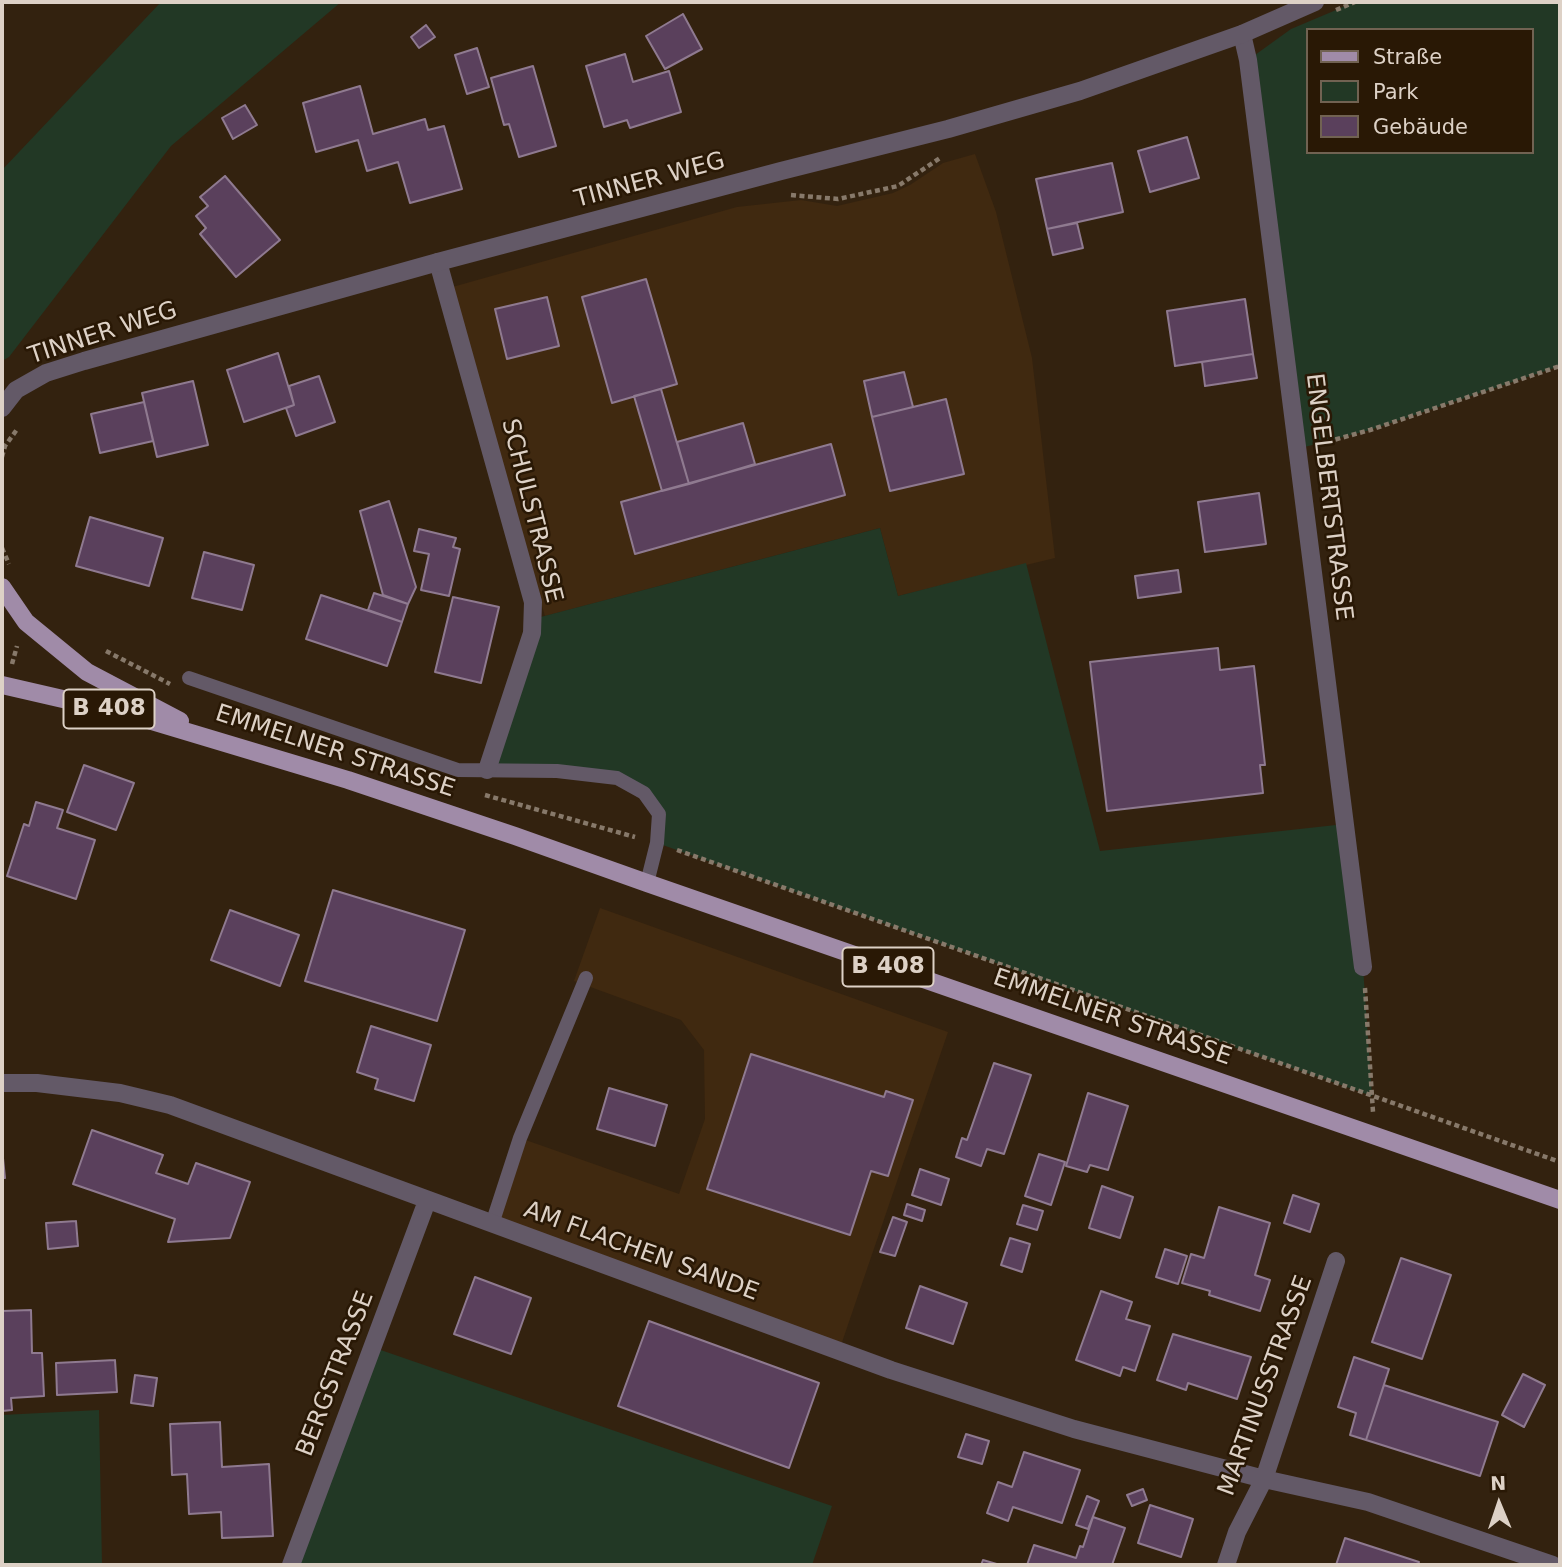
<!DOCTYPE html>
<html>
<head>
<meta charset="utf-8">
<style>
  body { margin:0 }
  #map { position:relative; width:1562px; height:1567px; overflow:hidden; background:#33220f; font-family:"DejaVu Sans",sans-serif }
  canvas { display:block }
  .frame { position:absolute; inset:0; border:4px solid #ddd1c6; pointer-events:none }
  .legend { position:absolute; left:1306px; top:28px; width:228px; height:126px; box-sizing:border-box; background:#291805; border:2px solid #716252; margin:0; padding:9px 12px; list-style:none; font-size:21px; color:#ddd1c6 }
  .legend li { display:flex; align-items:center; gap:14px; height:35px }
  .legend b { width:35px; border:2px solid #716252 }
  .north { position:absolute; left:1464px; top:1469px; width:70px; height:70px; -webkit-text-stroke:5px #291805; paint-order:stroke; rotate:358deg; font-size:19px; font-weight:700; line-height:28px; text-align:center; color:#ddd1c6 }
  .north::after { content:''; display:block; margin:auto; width:24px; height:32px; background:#ddd1c6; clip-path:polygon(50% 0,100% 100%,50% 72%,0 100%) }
</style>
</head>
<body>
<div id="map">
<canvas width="1562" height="1567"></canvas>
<div class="frame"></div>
<ul class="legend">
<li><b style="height:9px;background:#a08ba8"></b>Straße</li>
<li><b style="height:19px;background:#223825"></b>Park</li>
<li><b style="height:19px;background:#5a405c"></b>Gebäude</li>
</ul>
<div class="north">N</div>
</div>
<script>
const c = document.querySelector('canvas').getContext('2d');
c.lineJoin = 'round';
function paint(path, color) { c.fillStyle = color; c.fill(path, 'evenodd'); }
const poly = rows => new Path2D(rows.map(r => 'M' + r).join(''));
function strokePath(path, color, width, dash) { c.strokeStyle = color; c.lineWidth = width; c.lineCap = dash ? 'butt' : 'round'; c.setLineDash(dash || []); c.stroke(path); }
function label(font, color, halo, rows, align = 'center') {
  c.font = font + ' "DejaVu Sans",sans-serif'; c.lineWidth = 5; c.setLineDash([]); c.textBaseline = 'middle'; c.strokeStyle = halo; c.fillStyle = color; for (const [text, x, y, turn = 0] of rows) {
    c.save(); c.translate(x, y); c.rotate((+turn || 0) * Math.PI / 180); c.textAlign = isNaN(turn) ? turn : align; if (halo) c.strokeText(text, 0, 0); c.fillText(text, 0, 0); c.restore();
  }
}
paint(poly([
  [975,154,996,212,1032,358,1055,558,898,596,880,528,545,616,449,288,737,207,801,200,837,206,893,193,910,185,943,163],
  [600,908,948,1032,839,1351,492,1224,520,1138,679,1194,705,1119,704,1050,681,1020,574,981]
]), '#402910');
paint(poly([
  [161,2,341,2,171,146,9,357,2,361,2,170],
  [1355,2,1560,2,1560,366,1370,430,1297,449,1248,60,1291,29],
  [1308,30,1532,30,1532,152,1308,152],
  [880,528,898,596,1026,563,1100,851,1345,824,1363,967,1372,1096,657,843,659,814,617,778,487,770,533,619],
  [372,1347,832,1506,812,1565,291,1565],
  [99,1410,102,1565,2,1565,2,1415]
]), '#223825');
const building = poly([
  [683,14,702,49,665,69,646,36,683,14],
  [426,25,435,37,419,48,411,37,426,25],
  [477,48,489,87,467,94,455,55,477,48],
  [625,54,633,82,669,71,681,112,630,128,627,120,604,127,586,66,625,54],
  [533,66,556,146,519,157,509,124,504,125,491,78,533,66],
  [360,86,373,134,425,119,428,130,444,126,462,189,410,203,398,162,367,171,358,140,316,152,303,103,360,86],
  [245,105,257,125,233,139,222,118,245,105],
  [1187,137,1199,178,1150,192,1138,151,1187,137],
  [1112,163,1123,212,1047,229,1036,179,1112,163],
  [225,176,280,240,236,277,200,234,206,228,196,216,208,206,200,197,225,176],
  [1077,223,1083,248,1053,255,1047,229,1077,223],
  [646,279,677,384,612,403,582,297,646,279],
  [547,297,559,346,507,359,495,309,547,297],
  [1245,299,1253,354,1175,366,1167,311,1245,299],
  [278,353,294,405,244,422,227,370,278,353],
  [1253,354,1257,378,1205,386,1202,362,1253,354],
  [904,372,913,407,872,417,864,381,904,372],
  [319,376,335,422,296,436,286,408,294,405,289,386,319,376],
  [193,381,208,445,157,457,142,393,193,381],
  [661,389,689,484,662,491,634,396,661,389],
  [946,399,964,474,890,491,872,417,946,399],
  [144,402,153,441,100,453,91,414,144,402],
  [743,423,755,464,689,484,677,442,743,423],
  [831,444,845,495,635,554,621,502,831,444],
  [1259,493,1266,544,1205,552,1198,502,1259,493],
  [389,501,416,587,408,604,383,595,360,511,389,501],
  [90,517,163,538,149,586,76,566,90,517],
  [419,529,456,538,453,547,460,549,449,596,421,590,429,554,414,551,419,529],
  [204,552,254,565,242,610,192,598,204,552],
  [1178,570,1181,592,1138,598,1135,576,1178,570],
  [374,593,408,604,402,622,368,610,374,593],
  [321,595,402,622,387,666,306,639,321,595],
  [453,597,499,607,481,683,435,672,453,597],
  [1218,648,1220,670,1254,666,1265,765,1260,765,1263,793,1107,811,1090,662,1218,648],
  [84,765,134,783,116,830,67,812,84,765],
  [36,802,63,810,57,828,95,840,76,899,7,876,24,824,29,826,36,802],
  [333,890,465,930,437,1021,305,981,333,890],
  [230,910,299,935,280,986,211,960,230,910],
  [371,1026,431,1045,414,1101,375,1089,378,1079,357,1072,371,1026],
  [751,1054,884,1097,886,1091,913,1100,888,1176,871,1171,850,1235,707,1189,751,1054],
  [994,1063,1031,1075,1004,1154,987,1149,981,1166,956,1157,962,1138,967,1140,994,1063],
  [609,1088,667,1105,655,1146,597,1129,609,1088],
  [1088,1093,1128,1106,1108,1170,1090,1165,1087,1172,1066,1166,1088,1093],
  [92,1130,163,1155,156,1173,188,1184,196,1163,250,1182,230,1238,168,1242,175,1219,73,1184,92,1130],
  [2,1148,5,1178,2,1178,2,1148],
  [1039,1154,1065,1162,1051,1205,1025,1196,1039,1154],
  [920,1169,949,1179,941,1205,912,1195,920,1169],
  [1102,1186,1133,1197,1120,1238,1089,1228,1102,1186],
  [1293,1195,1319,1204,1310,1232,1284,1223,1293,1195],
  [907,1204,925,1210,922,1221,904,1215,907,1204],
  [1023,1205,1043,1211,1037,1230,1017,1224,1023,1205],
  [1219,1207,1270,1223,1255,1275,1270,1280,1260,1311,1209,1295,1210,1291,1182,1283,1191,1254,1204,1258,1219,1207],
  [893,1217,907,1222,895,1256,880,1252,893,1217],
  [76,1221,78,1246,48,1249,46,1223,76,1221],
  [1010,1238,1030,1244,1022,1272,1001,1265,1010,1238],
  [1165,1249,1187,1256,1178,1284,1156,1277,1165,1249],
  [1401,1258,1451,1275,1422,1359,1372,1342,1401,1258],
  [475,1277,531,1298,511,1354,454,1334,475,1277],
  [920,1286,967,1303,953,1344,906,1328,920,1286],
  [1101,1291,1132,1302,1126,1319,1150,1326,1135,1371,1123,1367,1120,1376,1076,1360,1101,1291],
  [31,1310,32,1353,42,1353,44,1396,11,1398,12,1410,2,1411,2,1311,31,1310],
  [649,1321,819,1383,789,1468,618,1406,649,1321],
  [1173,1334,1251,1357,1237,1399,1188,1383,1186,1390,1157,1380,1173,1334],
  [1354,1357,1389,1369,1366,1440,1350,1435,1356,1413,1338,1407,1354,1357],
  [115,1360,117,1392,57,1395,56,1363,115,1360],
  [1523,1374,1545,1385,1524,1427,1502,1415,1523,1374],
  [135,1375,157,1378,153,1406,131,1403,135,1375],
  [1384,1385,1498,1422,1480,1476,1366,1440,1384,1385],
  [220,1422,222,1467,269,1464,273,1536,222,1538,221,1512,189,1514,187,1474,172,1475,170,1424,220,1422],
  [966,1434,989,1441,982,1464,958,1457,966,1434],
  [1024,1452,1080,1470,1062,1523,1013,1507,1008,1521,987,1513,998,1482,1012,1487,1024,1452],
  [1143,1489,1147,1500,1132,1506,1127,1495,1143,1489],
  [1087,1496,1099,1501,1088,1529,1076,1525,1087,1496],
  [1150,1505,1193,1519,1181,1557,1138,1543,1150,1505],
  [1093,1517,1125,1528,1112,1565,1027,1565,1034,1545,1076,1558,1080,1546,1083,1547,1093,1517],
  [1345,1538,1419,1562,1418,1565,1336,1565,1345,1538],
  [983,1560,1000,1565,981,1565,983,1560]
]);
paint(building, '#5a405c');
strokePath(building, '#8f7a90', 2);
strokePath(poly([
  [1336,10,1355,2],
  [791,195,838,199,898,186,940,158],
  [1319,444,1370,430,1560,366],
  [2,457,5,446,18,428],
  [2,548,9,564],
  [106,651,170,684],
  [12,664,17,646],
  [485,795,635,837],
  [677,850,1560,1162],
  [1365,988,1373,1112]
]), '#87796a', 4.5, [5, 3.5]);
strokePath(poly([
  [189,678,458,770,557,771,617,778,644,793,659,814,657,843,647,883],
  [492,1224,520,1138,586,978]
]), '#635967', 14);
strokePath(poly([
  [1242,34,1248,60,1363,967],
  [438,262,533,602,532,633,487,770],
  [2,1083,37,1083,120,1093,170,1105,891,1370,1074,1429,1264,1479,1368,1502,1553,1565],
  [291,1565,427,1201],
  [1226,1565,1237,1532,1264,1479,1336,1261]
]), '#635967', 18);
strokePath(poly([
  [2,408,16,390,46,373,84,361,438,262,781,171,948,129,1080,91,1242,34,1315,2]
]), '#635967', 18);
strokePath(poly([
  [2,587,26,622,87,672,180,721],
  [2,685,128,714,348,780,515,836,647,883,1560,1200]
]), '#a08ba8', 18);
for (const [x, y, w] of [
  [109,709,91],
  [888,967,91]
]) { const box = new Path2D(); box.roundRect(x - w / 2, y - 19.5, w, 39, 5); c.fillStyle = '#291805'; c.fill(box); strokePath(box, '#ddd1c6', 2); }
label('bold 23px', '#ddd1c6', null, [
  ["B 408",109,709],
  ["B 408",888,967]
]);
label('24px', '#ddd1c6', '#291805', [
  ["TINNER WEG",650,181,-15],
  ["TINNER WEG",103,334,-18],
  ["ENGELBERTSTRASSE",1328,497,83],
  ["SCHULSTRASSE",531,511,76],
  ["EMMELNER STRASSE",335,752,18],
  ["EMMELNER STRASSE",1112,1018,19],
  ["AM FLACHEN SANDE",641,1252,20],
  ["BERGSTRASSE",336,1374,-69],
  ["MARTINUSSTRASSE",1266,1386,-70]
]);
</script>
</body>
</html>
